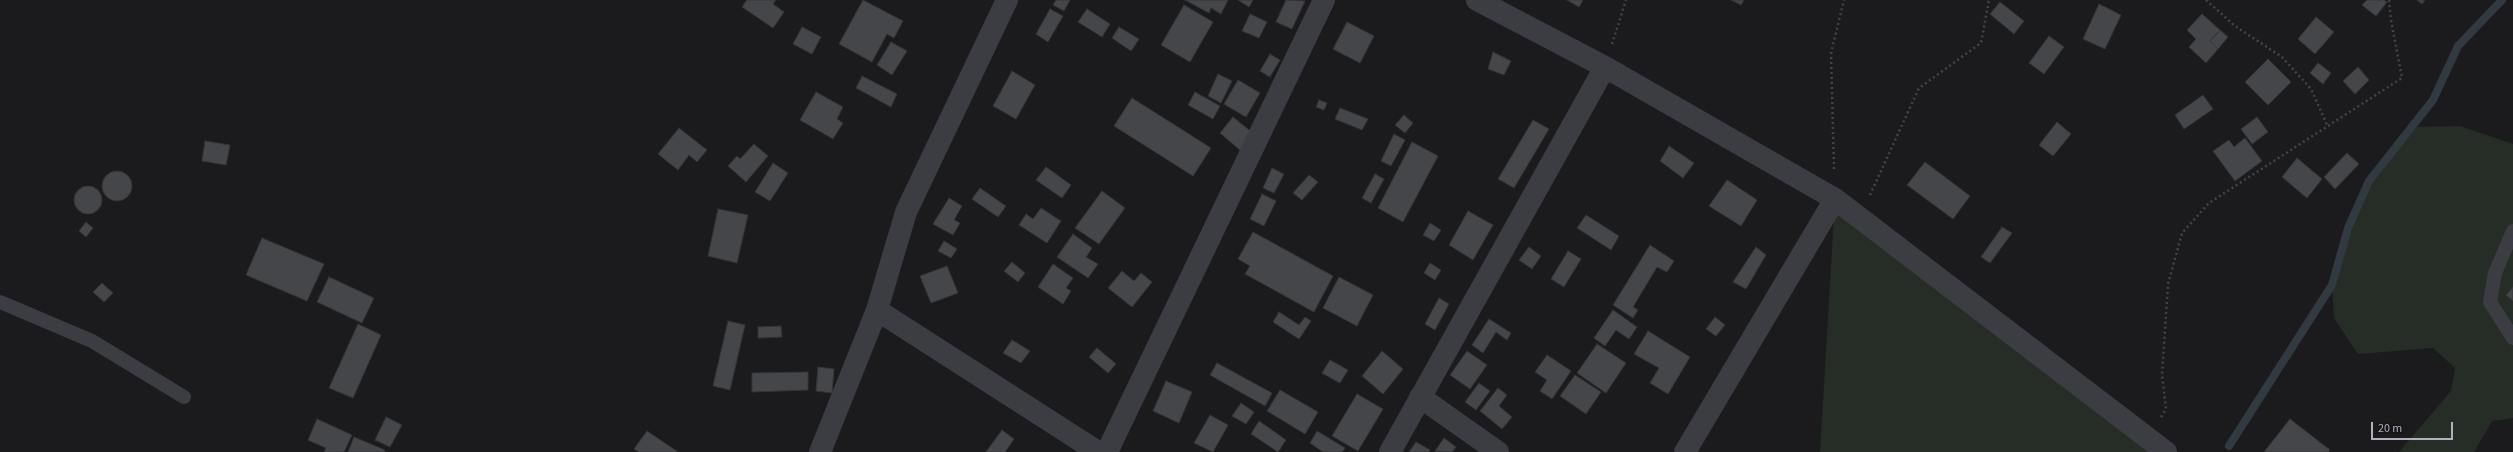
<!DOCTYPE html>
<html>
<head>
<meta charset="utf-8">
<style>
  body { margin:0 }
  #map { position:relative; width:2513px; height:452px; overflow:hidden; background:#1b1b1d; font-family:"Source Sans 3",sans-serif }
  canvas { display:block }
  .scale { position:absolute; left:2371px; top:422px; width:82px; height:18px; box-sizing:border-box; border:2px solid #aeb2bc; border-top:0; padding-left:5px; font-size:12px; line-height:14px; white-space:nowrap; color:#aeb2bc; -webkit-text-stroke:3px #161618; paint-order:stroke }
</style>
</head>
<body>
<div id="map">
<canvas width="2513" height="452"></canvas>
<div class="scale">20 m</div>
</div>
<script>
const c = document.querySelector('canvas').getContext('2d');
c.lineJoin = 'round';
function paint(path, color) { c.fillStyle = color; c.fill(path, 'evenodd'); }
const poly = rows => new Path2D(rows.map(r => 'M' + r).join(''));
function strokePath(path, color, width, dash) { c.strokeStyle = color; c.lineWidth = width; c.lineCap = dash ? 'butt' : 'round'; c.setLineDash(dash || []); c.stroke(path); }
paint(poly([
  [2460,126,2513,144,2513,418,2492,421,2474,452,2399,452,2451,391,2455,368,2433,348,2358,354,2334,318,2332,285,2348,228,2369,181,2412,127],
  [1835,199,2166,452,1820,452]
]), '#252d26');
strokePath(poly([
  [2229,446,2332,285,2348,228,2369,181,2433,100,2458,46,2502,0]
]), '#313941', 8);
const building = poly([
  [747,0,776,0,773,4,784,12,773,28,742,7,747,0],
  [863,0,903,21,894,38,887,34,872,62,839,44,863,0],
  [1056,0,1070,0,1064,11,1053,5,1056,0],
  [1185,0,1228,0,1221,14,1211,8,1209,13,1185,0],
  [1238,0,1253,0,1249,7,1238,0],
  [1286,0,1305,1,1292,29,1276,22,1286,0],
  [1567,0,1583,0,1579,7,1567,0],
  [1731,0,1744,0,1741,5,1731,0],
  [2367,0,2384,0,2387,2,2376,16,2362,5,2367,0],
  [2417,0,2425,0,2422,4,2417,0],
  [2000,2,2024,21,2014,34,1990,14,2000,2],
  [2099,4,2121,15,2105,49,2083,39,2099,4],
  [1184,5,1213,22,1190,62,1161,45,1184,5],
  [1050,9,1063,16,1048,42,1036,34,1050,9],
  [1087,9,1110,24,1102,37,1078,22,1087,9],
  [1250,14,1267,22,1259,38,1242,31,1250,14],
  [2202,14,2220,30,2210,41,2218,49,2206,63,2189,47,2196,39,2187,30,2202,14],
  [2316,17,2334,32,2315,54,2298,39,2316,17],
  [1347,22,1374,36,1360,63,1333,49,1347,22],
  [802,27,821,37,812,54,793,44,802,27],
  [1119,27,1139,39,1131,51,1112,38,1119,27],
  [2220,30,2228,37,2218,49,2210,41,2220,30],
  [2049,36,2064,47,2044,74,2029,63,2049,36],
  [891,42,907,51,892,75,877,65,891,42],
  [1493,52,1511,61,1504,75,1488,69,1493,52],
  [1270,54,1280,60,1270,77,1260,71,1270,54],
  [2268,59,2291,82,2268,105,2245,82,2268,59],
  [2318,63,2331,73,2323,84,2310,73,2318,63],
  [2358,67,2369,80,2355,94,2343,81,2358,67],
  [1012,71,1035,85,1016,119,993,106,1012,71],
  [1218,74,1232,81,1221,103,1208,96,1218,74],
  [862,76,897,94,891,107,856,88,862,76],
  [1238,80,1260,93,1246,117,1224,104,1238,80],
  [816,92,843,107,837,119,843,123,833,139,800,120,816,92],
  [1195,92,1220,106,1213,119,1188,105,1195,92],
  [2203,95,2213,109,2184,129,2175,115,2203,95],
  [1132,98,1211,148,1193,176,1114,126,1132,98],
  [1319,100,1327,103,1324,110,1316,107,1319,100],
  [1340,108,1368,119,1362,130,1335,119,1340,108],
  [1404,115,1413,123,1405,133,1395,125,1404,115],
  [1233,117,1254,134,1241,151,1220,133,1233,117],
  [2257,117,2268,132,2252,144,2241,129,2257,117],
  [1533,120,1549,129,1514,188,1498,179,1533,120],
  [2057,122,2071,134,2053,156,2039,145,2057,122],
  [679,128,707,150,697,162,689,155,678,170,658,154,679,128],
  [1394,134,1405,140,1391,166,1381,161,1394,134],
  [2245,138,2262,161,2235,181,2213,151,2229,140,2234,147,2245,138],
  [205,141,230,145,226,165,202,161,205,141],
  [1412,142,1438,156,1403,222,1378,208,1412,142],
  [754,144,768,156,746,182,728,166,737,156,740,159,754,144],
  [1669,146,1694,163,1683,178,1660,161,1669,146],
  [2347,153,2359,164,2335,189,2324,177,2347,153],
  [2297,158,2322,179,2307,198,2282,177,2297,158],
  [1925,162,1970,196,1953,219,1907,185,1925,162],
  [773,163,788,173,770,201,755,192,773,163],
  [1046,167,1071,185,1062,198,1036,180,1046,167],
  [1272,168,1284,174,1274,193,1263,188,1272,168],
  '102 186a15 15 0 1 1 30 0a15 15 0 1 1-30 0Z',
  [1375,174,1384,179,1371,203,1362,198,1375,174],
  [1309,175,1318,182,1302,200,1293,193,1309,175],
  [1727,180,1757,200,1741,226,1709,206,1727,180],
  '74 200a14 14 0 1 1 28 0a14 14 0 1 1-28 0Z',
  [980,188,1006,206,998,217,972,199,980,188],
  [1102,191,1125,208,1099,244,1075,228,1102,191],
  [1262,194,1276,201,1264,226,1250,219,1262,194],
  [949,198,962,206,954,220,960,223,953,235,933,224,949,198],
  [1041,208,1061,221,1047,243,1019,225,1026,214,1033,219,1041,208],
  [718,209,748,215,737,263,708,256,718,209],
  [1468,211,1493,225,1473,260,1449,245,1468,211],
  [1586,215,1619,236,1611,250,1577,228,1586,215],
  [86,222,93,228,86,237,79,231,86,222],
  [1430,223,1441,230,1434,241,1423,235,1430,223],
  [2002,227,2012,233,1990,263,1981,257,2002,227],
  [1253,232,1333,276,1314,312,1245,274,1250,266,1238,259,1253,232],
  [1073,234,1092,248,1086,257,1098,264,1088,278,1057,257,1073,234],
  [262,238,324,264,307,301,246,275,262,238],
  [944,241,957,249,951,258,938,251,944,241],
  [1650,245,1674,261,1667,272,1657,267,1633,307,1638,310,1633,318,1613,305,1650,245],
  [1529,247,1541,256,1532,269,1519,260,1529,247],
  [1756,247,1766,255,1746,289,1733,282,1756,247],
  [1568,251,1581,259,1564,287,1551,279,1568,251],
  [1012,262,1025,273,1018,282,1004,271,1012,262],
  [1430,263,1441,270,1435,280,1424,273,1430,263],
  [1053,264,1073,278,1066,288,1071,291,1063,304,1038,287,1053,264],
  [947,266,958,293,931,303,920,276,947,266],
  [1122,271,1134,281,1141,273,1152,282,1132,307,1108,288,1122,271],
  [329,277,374,298,362,323,317,302,329,277],
  [1339,277,1373,295,1357,326,1323,308,1339,277],
  [102,283,113,293,104,302,93,292,102,283],
  [2513,287,2513,301,2506,295,2513,287],
  [1439,298,1449,304,1435,330,1425,324,1439,298],
  [1613,310,1637,327,1629,339,1616,330,1605,346,1594,338,1613,310],
  [1279,312,1299,325,1305,317,1311,321,1299,339,1273,322,1279,312],
  [1715,317,1725,325,1716,336,1706,329,1715,317],
  [1489,319,1511,333,1507,340,1496,332,1483,353,1472,345,1489,319],
  [728,321,745,325,730,390,713,386,728,321],
  [358,324,381,335,353,398,329,388,358,324],
  [781,326,782,337,758,338,758,327,781,326],
  [1648,331,1690,357,1668,394,1650,383,1659,368,1634,354,1648,331],
  [1012,340,1030,351,1021,363,1003,353,1012,340],
  [1597,344,1626,363,1606,393,1577,373,1597,344],
  [1097,348,1116,364,1108,373,1089,357,1097,348],
  [1382,351,1403,369,1383,394,1362,376,1382,351],
  [1467,351,1487,365,1470,389,1450,375,1467,351],
  [1547,355,1571,371,1552,399,1540,391,1547,380,1535,372,1547,355],
  [1330,360,1348,370,1340,383,1322,373,1330,360],
  [1217,363,1272,393,1265,406,1210,375,1217,363],
  [818,367,834,369,832,393,816,391,818,367],
  [808,372,808,390,752,392,752,373,808,372],
  [1575,375,1601,392,1586,414,1560,396,1575,375],
  [1166,381,1192,392,1179,423,1153,411,1166,381],
  [1479,383,1490,391,1476,410,1465,402,1479,383],
  [1498,388,1507,395,1499,406,1512,417,1502,429,1480,411,1498,388],
  [1280,390,1318,412,1305,434,1267,411,1280,390],
  [1357,394,1383,409,1358,451,1332,436,1357,394],
  [1241,403,1254,412,1246,424,1232,416,1241,403],
  [1210,415,1228,425,1213,452,1194,443,1210,415],
  [386,417,402,425,390,447,375,440,386,417],
  [317,419,352,435,344,452,324,452,326,448,308,440,317,419],
  [2290,419,2330,450,2328,452,2264,452,2290,419],
  [1259,421,1286,440,1278,452,1251,434,1259,421],
  [1002,430,1014,439,1005,452,986,452,1002,430],
  [647,431,678,452,639,452,634,449,647,431],
  [1317,431,1345,448,1342,452,1323,452,1310,443,1317,431],
  [354,437,385,450,384,452,348,452,354,437],
  [1444,438,1456,447,1452,452,1435,451,1444,438],
  [1416,442,1430,450,1429,452,1409,452,1416,442]
]);
paint(building, '#45464a');
strokePath(building, '#353539', 1);
strokePath(poly([
  [2206,0,2235,26,2282,57,2311,89,2327,125],
  [1612,44,1626,0],
  [1834,169,1831,53,1844,0],
  [1870,195,1919,88,1981,43,1989,0],
  [2161,417,2166,409,2162,375,2168,284,2182,233,2209,203,2402,78,2391,20,2389,0]
]), '#424449', 2.5, [2, 3]);
strokePath(poly([
  [2513,231,2495,273,2490,302,2513,338],
  [0,302,92,341,184,397]
]), '#3c3d42', 14);
strokePath(poly([
  [1477,0,1605,67,1835,199,2166,452],
  [877,310,1098,452],
  [1420,397,1498,452],
  [820,452,877,310,906,212,1007,0],
  [1107,452,1324,0],
  [1390,452,1605,67],
  [1685,452,1835,199]
]), '#3c3d42', 22);
</script>
</body>
</html>
